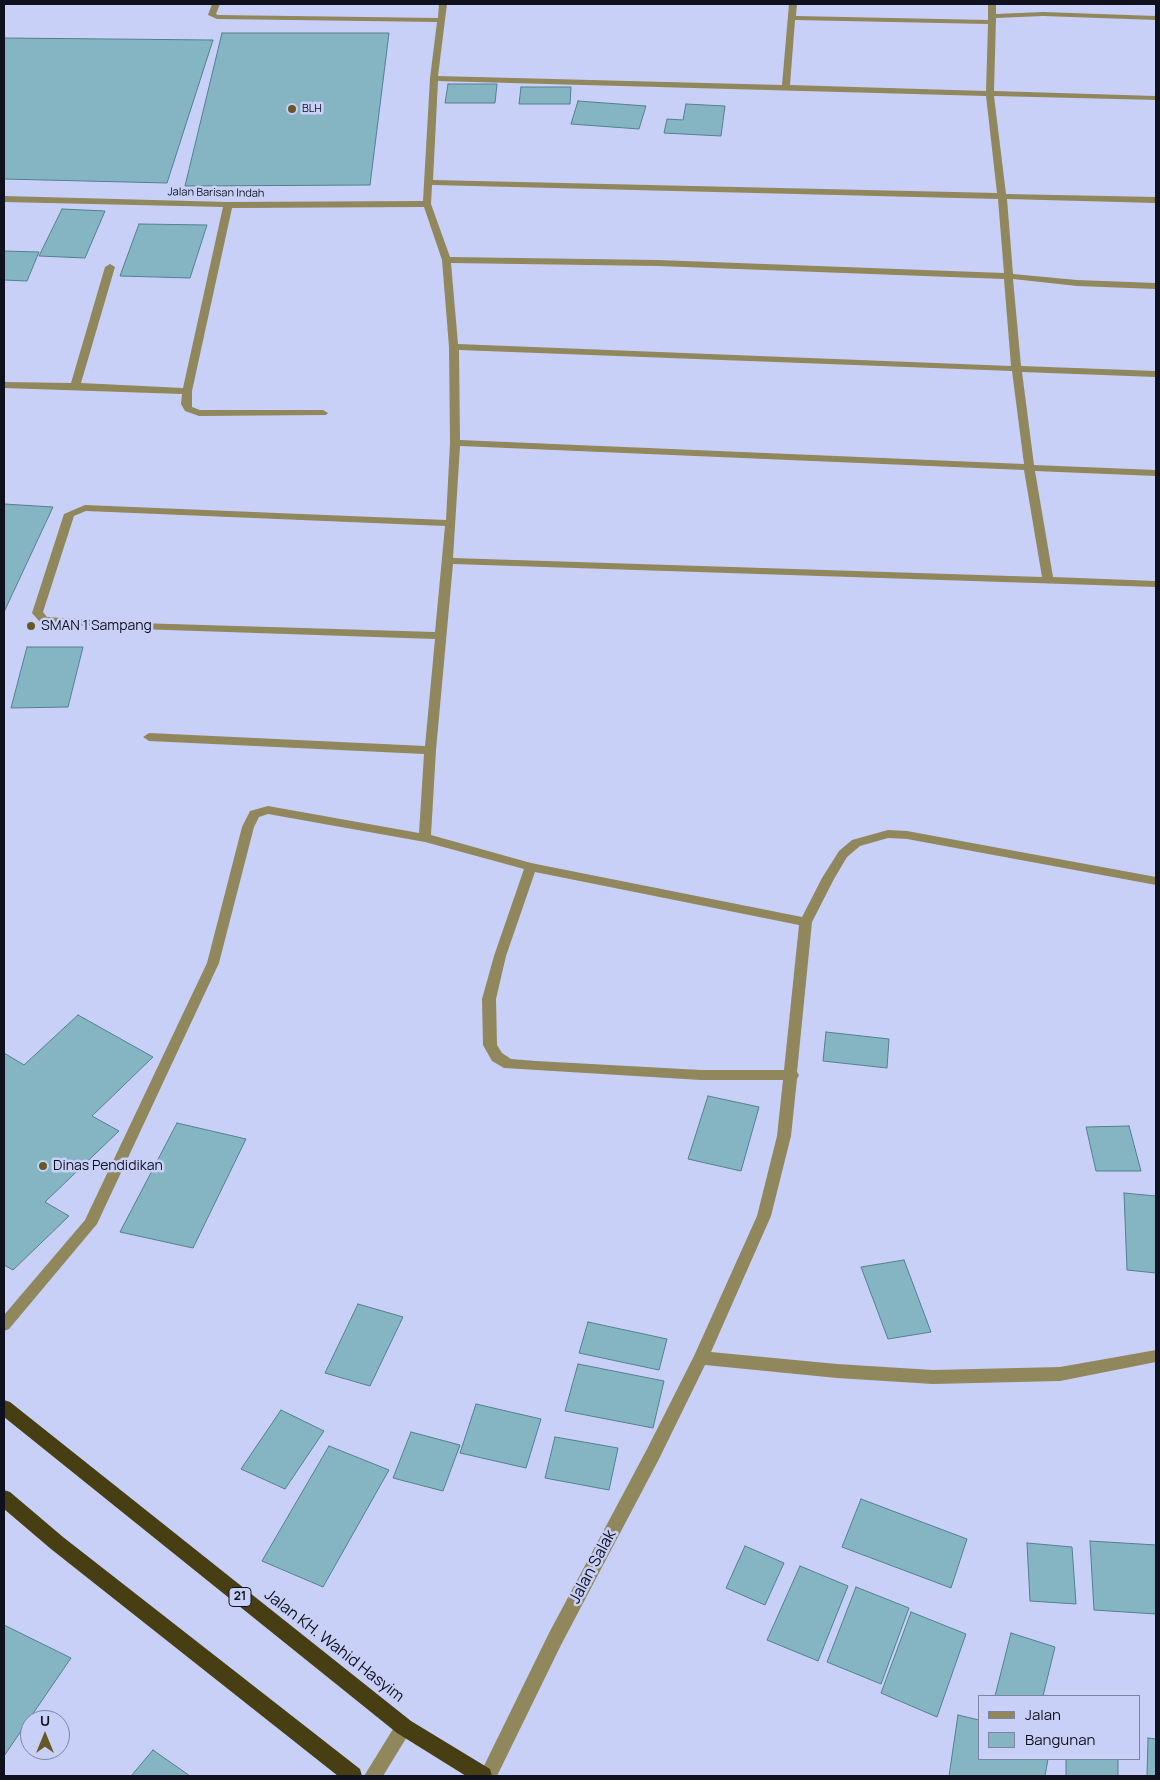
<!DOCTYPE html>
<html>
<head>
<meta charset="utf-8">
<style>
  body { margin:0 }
  #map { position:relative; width:1160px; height:1780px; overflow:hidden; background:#c9d0f7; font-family:Manrope,sans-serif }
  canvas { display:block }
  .frame { position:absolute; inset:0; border:5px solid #0f111e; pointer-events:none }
  .legend { position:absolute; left:978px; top:1695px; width:162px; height:65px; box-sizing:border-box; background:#c9d0f7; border:1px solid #7f84a0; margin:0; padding:6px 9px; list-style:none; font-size:15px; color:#0f111e }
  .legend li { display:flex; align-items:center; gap:10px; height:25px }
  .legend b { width:25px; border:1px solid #7f84a0 }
  .north { position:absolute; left:20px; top:1710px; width:50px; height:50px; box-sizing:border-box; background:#c9d0f7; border:1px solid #7f84a0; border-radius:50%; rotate:0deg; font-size:14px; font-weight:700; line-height:20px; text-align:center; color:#0f111e }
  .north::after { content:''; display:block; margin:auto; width:18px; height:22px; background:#655a27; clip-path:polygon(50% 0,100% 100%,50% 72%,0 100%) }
</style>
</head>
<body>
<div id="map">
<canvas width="1160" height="1780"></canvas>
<div class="frame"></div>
<ul class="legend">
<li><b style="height:6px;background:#90875c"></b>Jalan</li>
<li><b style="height:14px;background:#85b5c3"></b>Bangunan</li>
</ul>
<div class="north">U</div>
</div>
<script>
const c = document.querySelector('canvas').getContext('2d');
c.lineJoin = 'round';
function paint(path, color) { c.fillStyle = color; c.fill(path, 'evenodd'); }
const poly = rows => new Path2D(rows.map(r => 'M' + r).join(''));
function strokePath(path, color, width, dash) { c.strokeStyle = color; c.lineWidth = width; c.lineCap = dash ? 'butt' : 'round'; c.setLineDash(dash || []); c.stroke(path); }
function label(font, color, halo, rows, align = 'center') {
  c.font = font + ' Manrope,sans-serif'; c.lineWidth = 5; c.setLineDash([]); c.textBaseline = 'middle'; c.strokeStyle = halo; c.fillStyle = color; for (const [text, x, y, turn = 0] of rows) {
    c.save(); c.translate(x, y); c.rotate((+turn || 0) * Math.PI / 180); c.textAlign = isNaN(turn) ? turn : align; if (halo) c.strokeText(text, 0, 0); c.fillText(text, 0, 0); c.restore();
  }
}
const building = poly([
  [222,33,389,33,370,185,185,186,222,33],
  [4,38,213,40,167,183,4,179,4,38],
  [448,84,497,84,495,103,445,103,448,84],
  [521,87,571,87,570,104,519,104,521,87],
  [578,101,646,106,639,129,571,124,578,101],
  [686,104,725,106,721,136,664,133,667,119,683,120,686,104],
  [62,209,105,211,85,258,39,256,62,209],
  [139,224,207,225,190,278,120,276,139,224],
  [4,251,39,252,27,281,4,280,4,251],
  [4,504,53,507,4,612,4,504],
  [27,647,83,647,68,707,11,708,27,647],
  [78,1015,153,1057,92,1116,119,1131,45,1202,69,1216,13,1270,4,1265,4,1053,24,1065,78,1015],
  [826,1032,889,1039,887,1068,823,1061,826,1032],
  [708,1096,759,1107,741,1171,688,1159,708,1096],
  [177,1123,246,1139,193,1248,120,1232,177,1123],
  [1129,1126,1141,1171,1096,1171,1086,1127,1129,1126],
  [1124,1193,1156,1196,1156,1273,1127,1270,1124,1193],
  [904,1260,931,1332,888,1339,861,1267,904,1260],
  [358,1304,403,1317,370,1386,325,1373,358,1304],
  [588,1322,667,1339,659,1370,579,1353,588,1322],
  [578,1364,664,1381,653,1428,565,1411,578,1364],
  [476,1404,541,1419,526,1468,460,1453,476,1404],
  [281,1410,324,1431,285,1489,241,1469,281,1410],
  [411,1432,460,1445,443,1491,393,1478,411,1432],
  [555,1437,618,1448,609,1490,545,1478,555,1437],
  [329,1446,389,1470,323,1587,262,1561,329,1446],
  [861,1499,967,1539,951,1588,842,1547,861,1499],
  [1090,1541,1156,1545,1156,1614,1094,1610,1090,1541],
  [1027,1543,1072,1547,1076,1604,1030,1601,1027,1543],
  [745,1546,784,1563,765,1605,726,1588,745,1546],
  [800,1566,848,1586,818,1661,767,1640,800,1566],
  [856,1587,909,1608,881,1684,827,1662,856,1587],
  [911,1612,966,1634,937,1717,881,1693,911,1612],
  [4,1625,71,1658,4,1756,4,1625],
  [1011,1633,1055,1647,1043,1696,995,1696,1011,1633],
  [958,1715,979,1720,979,1759,1048,1759,1045,1776,949,1776,958,1715],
  [1148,1738,1156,1739,1156,1776,1147,1776,1148,1738],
  [153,1750,190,1776,131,1776,153,1750],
  [1066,1759,1118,1759,1118,1776,1066,1776,1066,1759]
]);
paint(building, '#85b5c3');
strokePath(building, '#52808d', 1);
paint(poly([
  [212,4,220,4,216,14,218,15,438,18,439,4,447,4,438,76,782,85,789,4,797,4,796,16,988,20,988,4,996,4,996,14,1043,12,1156,16,1156,20,1043,16,996,18,994,91,1156,96,1156,100,994,96,1006,194,1156,197,1156,203,1007,199,1013,274,1077,280,1156,283,1156,289,1077,286,1013,279,1021,366,1156,371,1156,377,1022,372,1034,465,1156,470,1156,476,1035,471,1053,577,1156,581,1156,587,453,564,436,750,431,835,531,863,802,917,822,878,839,851,852,840,888,830,907,831,1156,877,1156,885,907,839,888,838,860,846,847,857,834,879,812,922,797,1072,799,1075,797,1079,791,1136,771,1216,711,1352,837,1364,933,1370,1060,1367,1156,1350,1156,1362,1060,1381,933,1384,837,1378,705,1365,658,1461,561,1645,497,1776,479,1776,549,1633,646,1451,694,1356,757,1216,777,1136,783,1080,701,1080,504,1068,492,1061,483,1045,482,999,494,956,524,869,425,842,268,814,259,817,254,827,219,963,97,1224,9,1329,4,1331,4,1315,85,1220,207,963,242,827,250,811,268,806,419,833,424,754,149,741,143,737,149,733,425,746,435,639,138,629,44,623,40,622,32,613,64,514,85,505,446,520,450,443,449,347,442,260,424,207,232,208,192,391,192,407,200,410,323,410,328,413,326,415,199,416,185,411,181,404,182,394,4,388,4,382,71,383,105,267,110,264,115,267,81,383,183,388,223,207,4,202,4,196,228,202,423,201,430,78,437,22,217,19,208,15,212,4],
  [795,20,988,24,986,91,790,85,795,20],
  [438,81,986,96,997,193,433,180,438,81],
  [432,185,998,199,1004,273,658,260,450,257,431,204,432,185],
  [451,263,658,266,1004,279,1011,366,458,344,451,263],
  [459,350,1012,371,1024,464,460,440,459,350],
  [460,446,1024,470,1042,577,453,558,460,446],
  [86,511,445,526,435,632,138,623,47,617,43,612,74,516,86,511],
  [535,872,799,925,784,1070,701,1070,536,1061,511,1059,502,1053,497,1045,496,999,506,956,535,872]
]), '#90875c');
paint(poly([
  [404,1719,410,1721,413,1727,383,1776,364,1776,398,1721,404,1719]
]), '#90875c');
paint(poly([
  [4,1400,10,1402,411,1721,490,1769,492,1776,466,1776,397,1733,4,1417,4,1400],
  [4,1490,10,1492,63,1537,360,1769,362,1776,338,1776,51,1549,4,1509,4,1490]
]), '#473e13');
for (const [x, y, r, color] of [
  [292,109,5,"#655a27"],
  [31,626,5,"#655a27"],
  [43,1166,5,"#655a27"]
]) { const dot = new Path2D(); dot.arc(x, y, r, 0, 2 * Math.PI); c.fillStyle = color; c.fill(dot); strokePath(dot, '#c9d0f7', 2); }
label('11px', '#0f111e', '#c9d0f7', [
  ["BLH",302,109]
], 'left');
label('11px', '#0f111e', '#c9d0f7', [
  ["Jalan Barisan Indah",216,193,1]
]);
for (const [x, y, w] of [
  [240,1597,22]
]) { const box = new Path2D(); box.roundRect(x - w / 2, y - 9.5, w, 19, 4); c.fillStyle = '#c9d0f7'; c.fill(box); strokePath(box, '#0f111e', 1); }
label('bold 12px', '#0f111e', null, [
  ["21",240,1597]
]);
label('14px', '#0f111e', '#c9d0f7', [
  ["SMAN 1 Sampang",41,626],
  ["Dinas Pendidikan",53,1166]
], 'left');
label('16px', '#0f111e', '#c9d0f7', [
  ["Jalan Salak",593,1567,-62],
  ["Jalan KH. Wahid Hasyim",334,1646,38]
]);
</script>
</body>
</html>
